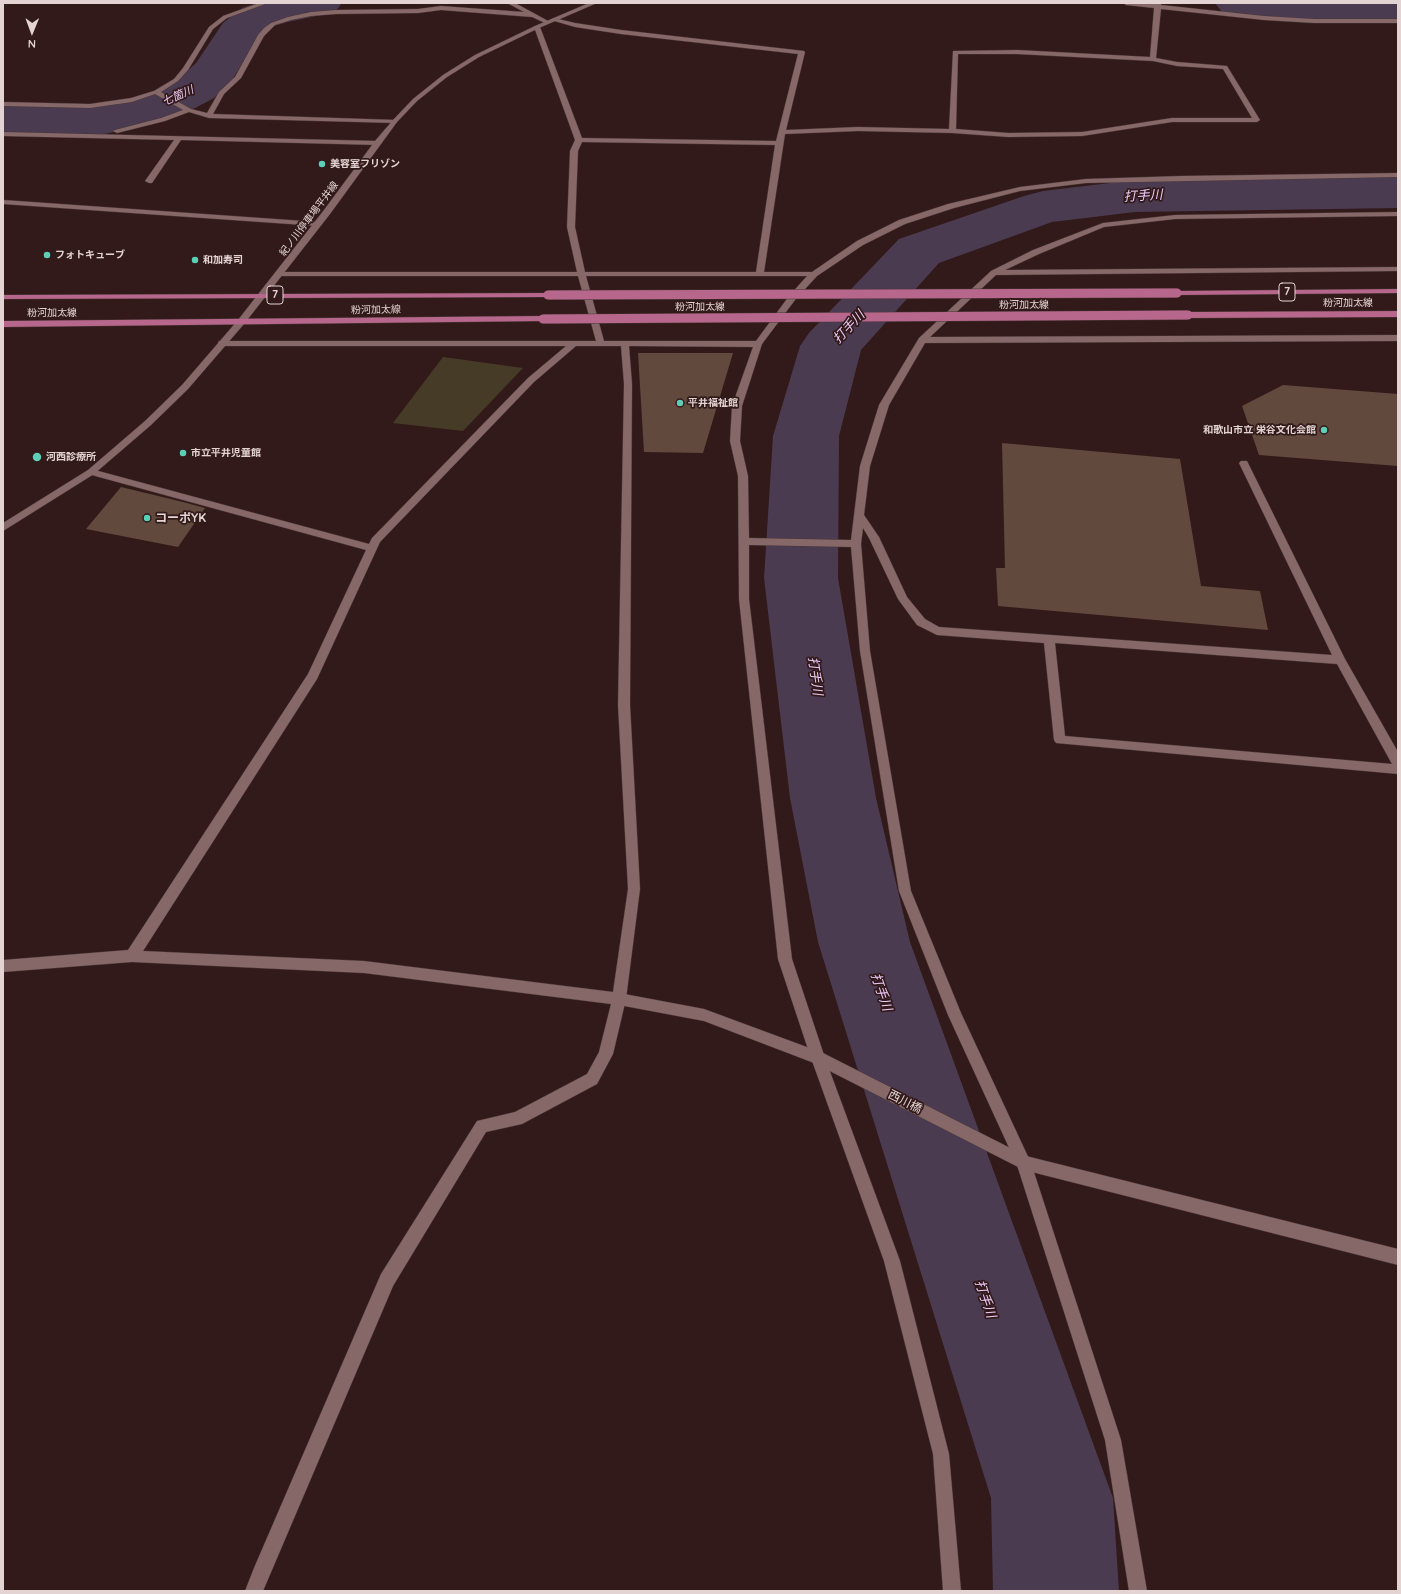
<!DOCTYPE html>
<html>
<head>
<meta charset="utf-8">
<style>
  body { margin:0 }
  #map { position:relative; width:1401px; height:1594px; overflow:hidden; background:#321a1a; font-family:Quicksand,sans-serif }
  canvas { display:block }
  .frame { position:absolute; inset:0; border:4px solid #e4d3d3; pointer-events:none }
  .north { position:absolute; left:12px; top:12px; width:40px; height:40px; -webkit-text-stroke:3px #321a1a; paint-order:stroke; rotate:181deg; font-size:11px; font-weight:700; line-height:16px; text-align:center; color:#e4d3d3 }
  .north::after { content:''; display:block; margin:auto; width:14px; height:18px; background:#e4d3d3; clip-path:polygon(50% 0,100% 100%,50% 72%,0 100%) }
</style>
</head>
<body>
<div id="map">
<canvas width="1401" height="1594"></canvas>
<div class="frame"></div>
<div class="north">N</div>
</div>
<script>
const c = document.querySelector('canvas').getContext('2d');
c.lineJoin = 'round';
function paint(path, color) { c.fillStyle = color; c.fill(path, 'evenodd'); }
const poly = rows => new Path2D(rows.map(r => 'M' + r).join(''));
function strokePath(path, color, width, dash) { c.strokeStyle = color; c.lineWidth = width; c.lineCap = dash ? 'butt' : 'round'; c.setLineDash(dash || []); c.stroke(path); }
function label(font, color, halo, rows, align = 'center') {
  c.font = font + ' Quicksand,"Noto Sans JP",sans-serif'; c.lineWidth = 3.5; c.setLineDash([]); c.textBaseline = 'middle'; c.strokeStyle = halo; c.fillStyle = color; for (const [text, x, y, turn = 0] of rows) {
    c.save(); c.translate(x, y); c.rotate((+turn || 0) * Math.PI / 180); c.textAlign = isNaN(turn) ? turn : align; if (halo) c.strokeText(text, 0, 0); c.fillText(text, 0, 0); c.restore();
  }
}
paint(poly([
  [443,357,523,368,463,431,393,423]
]), '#453b26');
paint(poly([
  [257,3,342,3,335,12,288,22,274,26,256,40,231,82,214,98,195,108,161,121,105,134,67,137,3,136,3,106,67,107,105,104,131,99,161,88,180,78,196,63,223,23,242,8,257,3],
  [1215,3,1398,3,1398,21,1345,22,1280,20,1237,16,1222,12,1215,3],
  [1398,176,1398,208,1135,212,1052,222,939,263,861,350,839,436,838,578,876,798,910,942,1113,1498,1119,1591,993,1591,991,1498,818,942,790,798,764,578,773,436,800,346,809,333,899,239,1024,196,1043,191,1135,180,1398,176]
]), '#4b3b51');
paint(poly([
  [638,353,733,353,703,453,644,452],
  [1283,385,1398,394,1398,466,1259,455,1242,406],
  [1002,443,1180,459,1201,586,1260,591,1268,630,998,606,996,568,1005,568],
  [121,487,183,502,205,508,178,547,86,529]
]), '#614a3d');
const minor = poly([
  [259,3,268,3,227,18,213,29,188,70,178,81,161,92,191,109,207,113,219,92,235,77,258,35,264,28,271,23,288,17,311,12,336,10,418,9,441,6,524,12,507,3,515,3,550,22,545,23,532,17,441,10,418,13,336,14,311,16,291,20,275,25,264,36,241,78,224,94,213,114,397,120,397,122,395,123,209,118,189,112,165,121,117,133,113,131,115,130,161,118,183,110,155,94,132,102,90,108,3,106,3,102,90,104,131,98,154,91,174,79,183,68,209,27,223,16,259,3],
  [1123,3,1155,4,1155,3,1161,3,1161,5,1264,16,1314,19,1398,19,1398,23,1314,23,1264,20,1161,9,1156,58,1177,62,1227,66,1260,120,1257,122,1172,122,1082,136,1008,137,952,133,858,131,785,134,764,272,812,272,857,241,899,220,948,204,1020,187,1086,179,1181,176,1398,173,1398,177,1086,183,1020,191,954,208,905,224,863,245,817,276,795,300,762,344,742,406,740,441,748,476,749,538,851,540,860,466,879,405,919,338,991,271,1033,250,1103,223,1175,215,1398,212,1398,216,1175,219,1104,227,1039,254,1005,270,1398,267,1398,271,996,275,930,337,1398,335,1398,341,925,343,889,405,870,466,864,515,879,537,907,597,925,619,939,627,1332,655,1239,463,1241,461,1247,461,1345,659,1398,752,1398,774,1056,743,1054,740,1044,643,937,635,917,625,898,599,869,538,863,528,861,544,870,651,911,891,961,1013,1031,1163,1121,1440,1147,1591,1129,1591,1105,1440,1017,1165,948,1015,899,891,860,651,851,547,749,545,749,599,792,959,825,1058,900,1261,949,1454,961,1591,943,1591,933,1454,884,1261,811,1058,778,959,739,599,738,476,730,441,732,406,753,347,629,346,632,384,630,705,640,889,626,999,613,1054,597,1084,522,1124,486,1132,393,1286,263,1591,245,1591,254,1568,381,1274,477,1121,515,1112,587,1074,599,1052,611,1004,364,973,132,962,3,972,3,960,128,950,308,674,366,550,88,474,86,472,91,469,369,544,372,538,528,378,566,346,222,346,218,343,219,341,596,341,578,276,280,276,276,274,280,272,577,272,567,227,570,151,575,140,534,27,535,26,540,27,582,138,776,141,798,54,621,34,575,27,551,20,554,18,575,23,621,30,804,51,805,52,786,130,858,127,949,129,953,51,1017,50,1150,57,1154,8,1126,5,1123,3],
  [958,54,1017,54,1153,61,1177,66,1223,69,1252,118,1172,118,1082,132,1008,133,956,129,958,54],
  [582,142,775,145,756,272,585,272,575,227,578,151,582,142],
  [586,276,807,276,789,296,756,341,604,341,586,276],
  [576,346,621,346,624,384,618,705,628,889,613,992,364,961,143,951,317,679,380,542,534,382,576,346],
  [1055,643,1337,664,1392,764,1065,736,1055,643],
  [3,132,378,141,382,143,378,145,181,140,152,183,149,183,145,181,174,140,3,136,3,132],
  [3,200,318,222,322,224,318,226,3,204,3,200]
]);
const tertiary = poly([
  [241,319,245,322,244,324,188,389,151,425,94,474,3,531,3,523,88,470,145,421,182,385,238,320,241,319],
  [619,993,704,1009,823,1053,1026,1156,1398,1249,1398,1265,1024,1170,814,1063,704,1021,619,1005,614,1003,612,999,614,995,619,993]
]);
const secondary = poly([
  [589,3,597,3,539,28,479,57,447,77,417,101,397,122,330,214,244,324,238,324,237,322,238,320,324,210,375,141,393,120,413,99,443,75,475,55,535,26,589,3]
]);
const primary = poly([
  [1398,289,1398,293,1177,295,1173,293,1177,291,1398,289],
  [548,293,551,293,552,295,551,297,3,299,3,295,548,293],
  [1398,311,1398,317,1188,318,1184,315,1188,312,1398,311],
  [543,316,547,319,546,321,3,327,3,321,543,316]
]);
strokePath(minor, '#493636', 1);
strokePath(tertiary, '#493636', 1);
strokePath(secondary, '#493636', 1);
strokePath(primary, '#493636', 1);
paint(minor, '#866868');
paint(tertiary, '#866868');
paint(secondary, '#866868');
paint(primary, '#b7678c');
const primaryBridge = poly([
  [548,295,1177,293],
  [543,319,1188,315]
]);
strokePath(primaryBridge, '#493636', 10, []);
strokePath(primaryBridge, '#b7678c', 9);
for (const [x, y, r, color] of [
  [322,164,4,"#5eceb7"],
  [47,255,4,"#5eceb7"],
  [195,260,4,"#5eceb7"],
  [680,403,4,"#5eceb7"],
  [1324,430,4,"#5eceb7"],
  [183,453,4,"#5eceb7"],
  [37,457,5,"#5eceb7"],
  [147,518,4,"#5eceb7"]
]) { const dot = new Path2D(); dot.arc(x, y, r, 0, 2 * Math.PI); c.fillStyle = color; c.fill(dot); strokePath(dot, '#321a1a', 1.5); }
label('bold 10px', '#e4d3d3', '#321a1a', [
  ["美容室フリゾン",330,164],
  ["フォトキューブ",55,255],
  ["和加寿司",203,260],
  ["平井福祉館",688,403],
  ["和歌山市立 栄谷文化会館",1316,430,"right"],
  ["市立平井児童館",191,453],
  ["河西診療所",46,457]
], 'left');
label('10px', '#e4d3d3', '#321a1a', [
  ["紀ノ川停車場平井線",309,219,-53],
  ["粉河加太線",1348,303],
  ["粉河加太線",1024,305],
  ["粉河加太線",700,307],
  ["粉河加太線",376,310,-1],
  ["粉河加太線",52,313]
]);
label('italic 11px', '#edcbfa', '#321a1a', [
  ["七箇川",178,96,-24]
]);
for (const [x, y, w] of [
  [1287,292,16],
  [275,295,16]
]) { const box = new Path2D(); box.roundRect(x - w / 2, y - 9, w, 18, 3); c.fillStyle = '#321a1a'; c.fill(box); strokePath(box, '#e4d3d3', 1); }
label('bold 11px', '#e4d3d3', null, [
  ["7",1287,292],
  ["7",275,295]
]);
label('bold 12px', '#e4d3d3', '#321a1a', [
  ["コーポYK",155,518]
], 'left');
label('12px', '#e4d3d3', '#321a1a', [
  ["西川橋",905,1102,27]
]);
label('italic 13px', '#edcbfa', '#321a1a', [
  ["打手川",1143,196,-3],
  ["打手川",849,327,-47],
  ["打手川",815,676,82],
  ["打手川",881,992,71],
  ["打手川",985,1299,71]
]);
</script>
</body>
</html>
